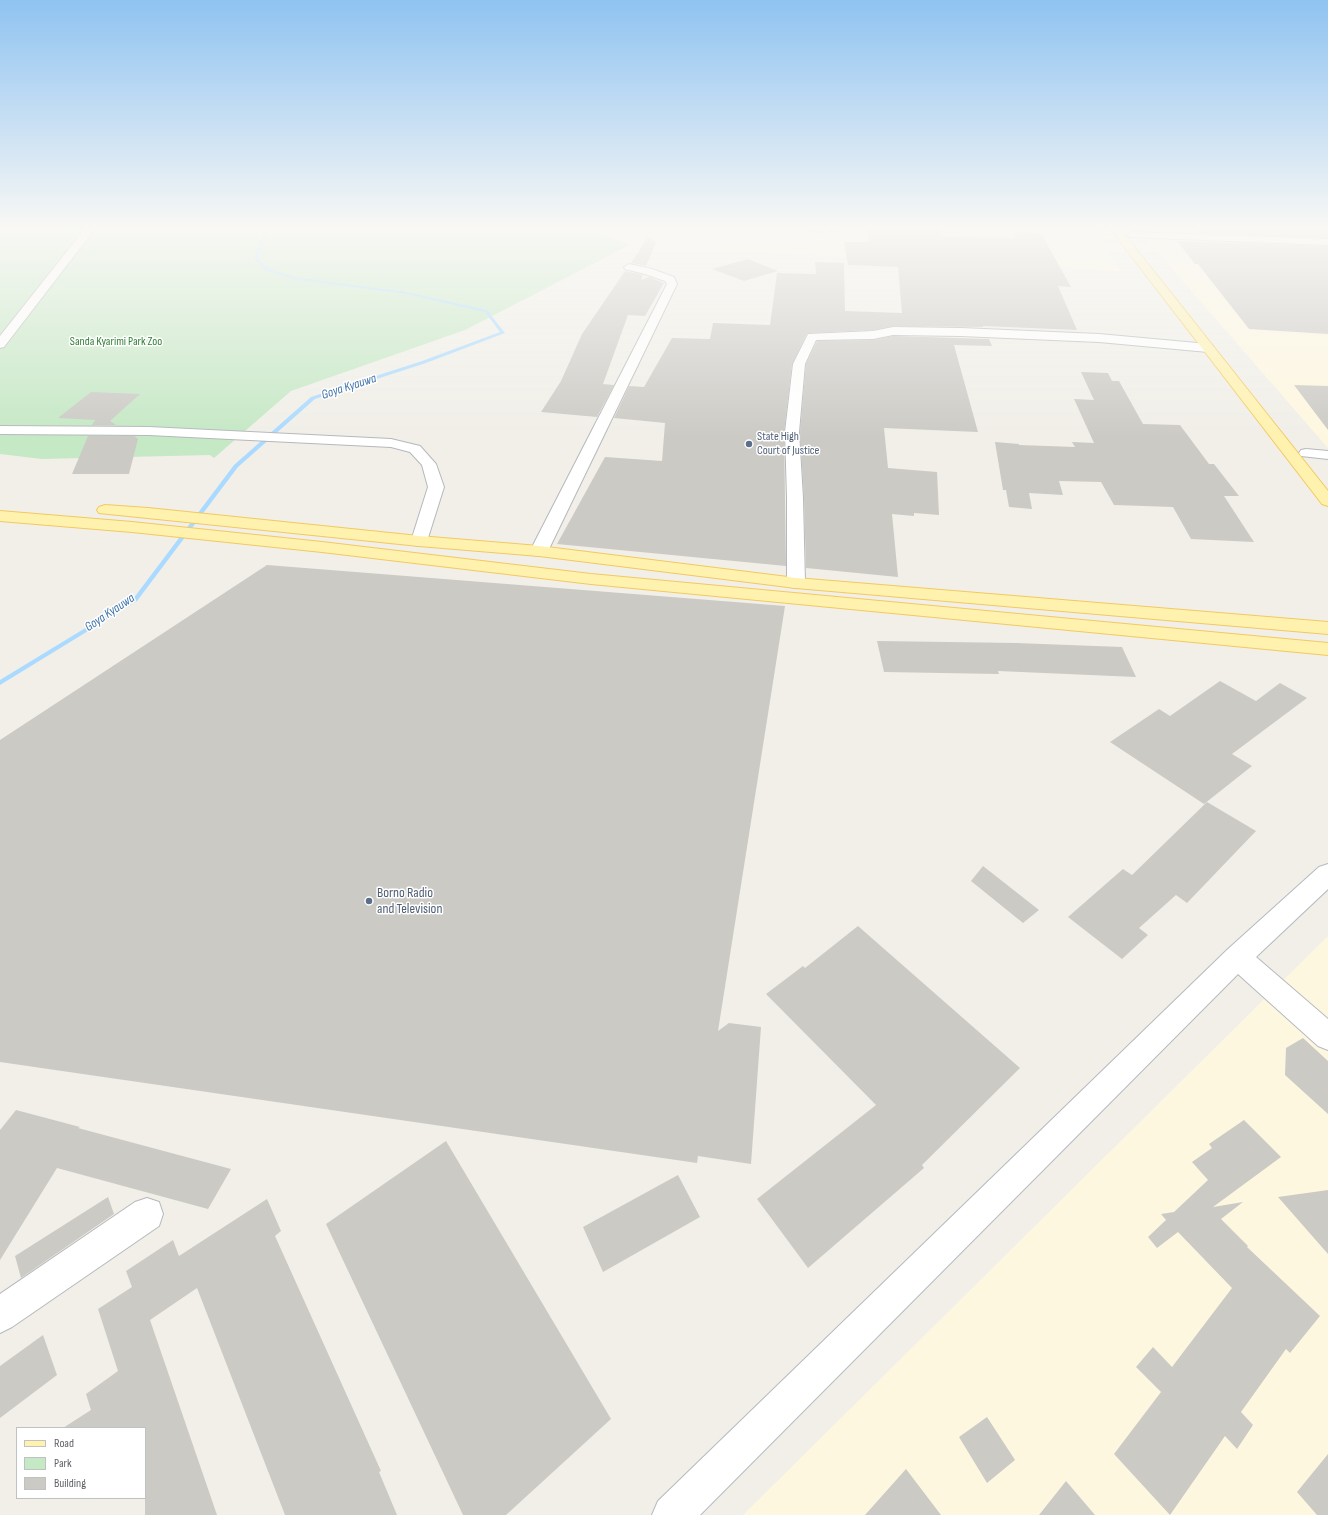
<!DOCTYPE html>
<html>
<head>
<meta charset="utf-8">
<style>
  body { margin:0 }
  #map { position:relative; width:1328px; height:1515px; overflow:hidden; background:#f1efe8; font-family:"Sofia Sans Condensed",sans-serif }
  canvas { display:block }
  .legend { position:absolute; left:16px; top:1427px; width:130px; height:72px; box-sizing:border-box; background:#fff; border:1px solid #bfc1c3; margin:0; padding:5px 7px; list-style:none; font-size:12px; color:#5f6368 }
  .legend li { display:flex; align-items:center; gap:8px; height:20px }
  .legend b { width:20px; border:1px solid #bfc1c3 }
</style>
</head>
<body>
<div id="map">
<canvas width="1328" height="1515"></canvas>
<ul class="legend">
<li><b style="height:5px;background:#fff2af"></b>Road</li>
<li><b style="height:11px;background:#c5e8c5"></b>Park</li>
<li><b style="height:11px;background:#cccac5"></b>Building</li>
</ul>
</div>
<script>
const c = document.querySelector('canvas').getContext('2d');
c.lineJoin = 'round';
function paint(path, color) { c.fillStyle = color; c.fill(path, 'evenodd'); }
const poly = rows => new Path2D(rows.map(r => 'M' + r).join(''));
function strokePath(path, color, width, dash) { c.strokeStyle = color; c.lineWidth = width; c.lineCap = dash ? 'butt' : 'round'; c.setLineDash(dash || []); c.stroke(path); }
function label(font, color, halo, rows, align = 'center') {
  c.font = font + ' "Sofia Sans Condensed",sans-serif'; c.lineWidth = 3; c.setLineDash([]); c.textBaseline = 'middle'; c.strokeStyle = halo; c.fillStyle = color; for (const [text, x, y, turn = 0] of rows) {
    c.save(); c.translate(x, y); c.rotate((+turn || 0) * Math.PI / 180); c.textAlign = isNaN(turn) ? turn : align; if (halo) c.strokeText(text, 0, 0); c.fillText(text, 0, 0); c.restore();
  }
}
paint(poly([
  [588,226,1090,226,1121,271,630,245],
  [1135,226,1328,226,1328,448],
  [1328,936,1328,1515,743,1515]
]), '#fef7e0');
paint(poly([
  [0,226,585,226,630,245,465,330,291,391,214,458,210,455,42,459,0,454]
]), '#c5e8c5');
paint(poly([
  [267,226,271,226,258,258,267,268,293,277,406,292,487,310,505,333,426,363,315,399,238,467,137,601,0,685,0,680,133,599,234,465,311,397,422,361,500,332,485,312,406,294,292,279,265,270,254,258,267,226]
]), '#aadaff');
paint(poly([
  [881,226,941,226,943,236,1016,238,1013,232,1039,233,1042,235,1071,287,1058,286,1077,330,983,326,983,327,893,326,873,330,807,333,792,364,784,432,786,566,557,544,605,457,662,461,665,423,614,418,629,386,644,387,672,338,710,339,713,323,770,325,777,273,816,274,815,262,844,263,845,311,902,313,898,267,848,265,844,242,868,242,868,227,881,228],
  [1192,226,1328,226,1328,238,1198,233],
  [648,237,656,242,646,266,631,263],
  [1177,241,1328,246,1328,334,1249,329,1198,264,1195,264],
  [748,259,778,271,744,281,712,269],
  [625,271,643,275,641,280,649,277,664,283,645,316,628,315,603,384,614,385,597,417,541,412,561,381,582,334],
  [893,336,989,339,992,346,954,345,978,432,884,428,888,468,937,472,939,515,914,513,914,516,892,514,898,577,806,568,804,498,800,432,806,364,817,341,873,340],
  [1081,372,1108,373,1112,381,1119,381,1143,424,1180,425,1209,464,1214,464,1239,496,1224,496,1254,542,1191,539,1173,507,1114,505,1101,482,1059,481,1063,495,1029,493,1032,509,1009,507,1006,490,1003,490,995,442,1019,444,1019,445,1075,447,1072,442,1094,443,1074,399,1094,400],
  [1294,385,1328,386,1328,430],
  [91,392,140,394,110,421,109,420,116,425,92,425,95,420,58,418],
  [88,436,134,436,138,439,129,474,72,474],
  [267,565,785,606,718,1031,729,1023,761,1027,751,1164,698,1156,697,1163,0,1062,0,740],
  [877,641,1016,643,1122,647,1136,677,998,671,999,674,884,672],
  [1220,681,1256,701,1280,683,1307,698,1232,754,1252,766,1204,804,1110,742,1159,709,1170,716],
  [1207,802,1256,831,1187,903,1176,895,1139,928,1148,935,1122,959,1068,917,1123,869,1132,875],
  [983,866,1039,910,1023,923,971,881],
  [858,926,1020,1068,922,1165,924,1168,808,1268,757,1199,876,1105,766,994,803,966,805,968],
  [1303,1038,1328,1061,1328,1114,1285,1075,1286,1048],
  [16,1110,80,1127,78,1128,231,1169,208,1209,57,1168,0,1260,0,1130],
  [1244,1120,1281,1157,1213,1207,1243,1202,1221,1219,1248,1246,1247,1247,1320,1316,1290,1353,1286,1349,1241,1412,1253,1425,1237,1449,1225,1436,1170,1515,1114,1454,1161,1392,1136,1367,1153,1347,1172,1367,1232,1288,1178,1232,1157,1248,1148,1237,1166,1220,1161,1214,1174,1212,1208,1180,1192,1162,1212,1148,1209,1144],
  [446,1141,611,1419,506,1515,463,1515,326,1224],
  [678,1175,700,1217,603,1272,583,1227],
  [1328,1190,1328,1254,1278,1197],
  [108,1197,114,1214,21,1278,15,1256],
  [267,1199,281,1231,275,1236,381,1471,379,1472,397,1515,285,1515,197,1288,150,1320,217,1515,145,1515,145,1428,63,1428,91,1410,86,1394,118,1371,98,1309,132,1287,126,1271,173,1240,179,1256],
  [43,1335,57,1375,0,1418,0,1366],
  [987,1417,1015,1460,987,1483,959,1437],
  [1328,1454,1328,1515,1317,1515,1297,1492],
  [906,1469,941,1515,865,1515],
  [1066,1481,1095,1515,1039,1515]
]), '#cccac5');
const service = poly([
  [783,226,822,228,866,226,822,232,783,226]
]);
const minor = poly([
  [87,226,97,226,4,347,0,348,0,336,87,226],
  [1132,232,1328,239,1328,245,1129,237,1127,235,1129,233,1132,232],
  [629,264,652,269,674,277,677,284,548,551,545,555,539,556,533,555,530,551,667,284,665,281,645,274,625,269,624,267,629,264],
  [893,327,961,328,1099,334,1208,344,1212,345,1214,348,1212,351,1208,352,1099,342,961,336,893,335,873,339,816,340,805,364,799,432,803,498,805,583,802,587,796,588,790,587,787,583,787,498,785,432,793,364,808,334,873,331,893,327],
  [0,426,149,427,391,439,420,446,436,464,444,487,427,541,425,545,419,546,413,545,411,541,428,487,422,465,410,452,391,447,149,435,0,434,0,426],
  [1306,449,1328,451,1328,459,1301,456,1299,453,1301,450,1306,449],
  [147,1198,159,1202,163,1214,159,1226,12,1327,0,1333,0,1294,135,1202,147,1198]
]);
const secondary = poly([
  [1328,864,1328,889,1256,957,1328,1019,1328,1050,1318,1046,1238,974,700,1515,652,1515,658,1501,1228,949,1319,867,1328,864]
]);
const primary = poly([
  [1108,226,1118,226,1328,491,1328,506,1322,504,1108,226],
  [105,505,148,508,419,536,539,546,796,578,1328,622,1328,634,796,588,539,556,419,546,99,513,97,510,99,507,105,505],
  [0,511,132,522,322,542,591,574,1328,643,1328,655,591,584,322,552,132,532,0,521,0,511]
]);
strokePath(service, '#b5b8bc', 2);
strokePath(minor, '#b5b8bc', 2);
strokePath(secondary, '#b6babf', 2);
strokePath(primary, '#f2c960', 2);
paint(service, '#fff');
paint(minor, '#fff');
paint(secondary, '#fff');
paint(primary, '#fff2af');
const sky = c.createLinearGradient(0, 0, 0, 438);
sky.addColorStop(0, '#8fc3f1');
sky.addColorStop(0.52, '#f9f8f5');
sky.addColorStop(1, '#f9f8f500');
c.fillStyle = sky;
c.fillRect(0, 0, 1328, 438);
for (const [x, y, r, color] of [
  [749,444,4,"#5c6f8a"],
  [369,901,4,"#5c6f8a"]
]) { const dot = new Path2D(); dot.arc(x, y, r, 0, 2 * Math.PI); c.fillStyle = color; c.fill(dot); strokePath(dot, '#fff', 1.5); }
label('12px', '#348238', '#fff', [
  ["Sanda Kyarimi Park Zoo",116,342]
]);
label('12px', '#4e5e75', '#fff', [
  ["State High",757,437],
  ["Court of Justice",757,451]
], 'left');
label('italic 13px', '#4174aa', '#fff', [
  ["Goya Kyauwa",349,387,-18],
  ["Goya Kyauwa",110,613,-34]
]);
label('14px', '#4e5e75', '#fff', [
  ["Borno Radio",377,893],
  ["and Television",377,909]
], 'left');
</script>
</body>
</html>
